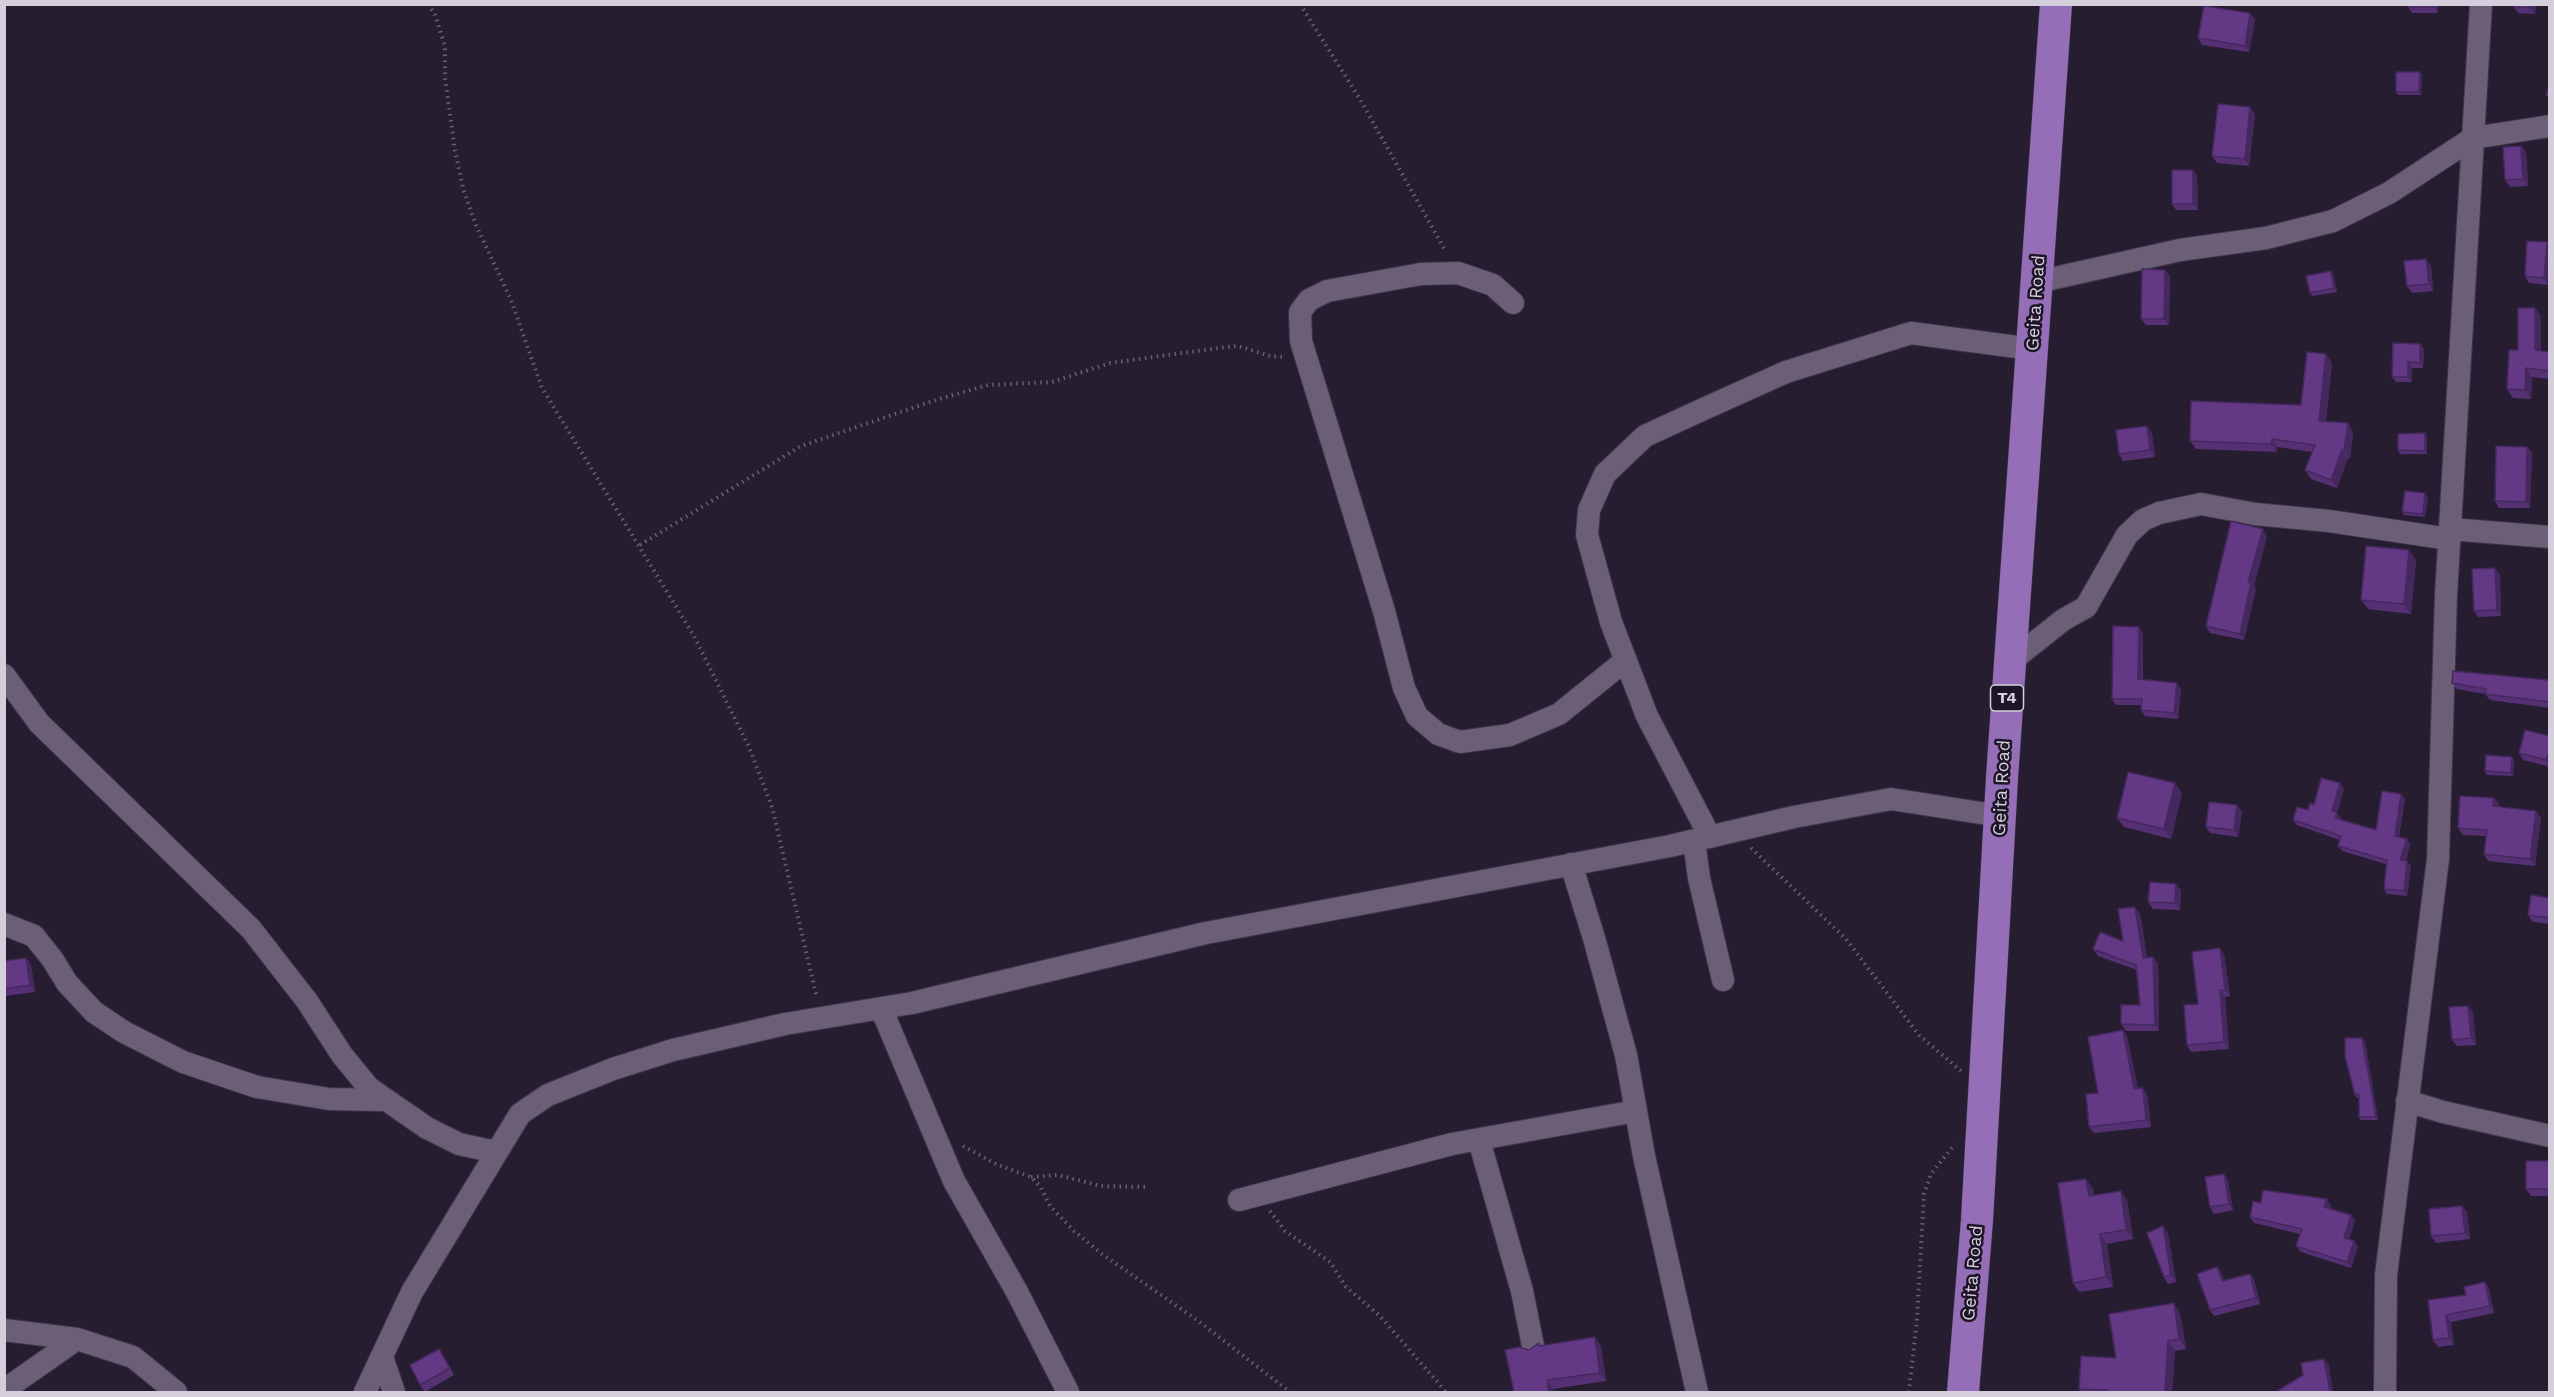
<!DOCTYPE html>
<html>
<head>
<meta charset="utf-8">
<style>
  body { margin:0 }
  #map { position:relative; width:2554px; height:1397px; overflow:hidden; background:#271d31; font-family:"Work Sans",sans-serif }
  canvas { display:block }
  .frame { position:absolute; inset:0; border:6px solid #d5cfdc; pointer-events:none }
</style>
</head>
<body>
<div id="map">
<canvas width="2554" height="1397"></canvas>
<div class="frame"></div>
</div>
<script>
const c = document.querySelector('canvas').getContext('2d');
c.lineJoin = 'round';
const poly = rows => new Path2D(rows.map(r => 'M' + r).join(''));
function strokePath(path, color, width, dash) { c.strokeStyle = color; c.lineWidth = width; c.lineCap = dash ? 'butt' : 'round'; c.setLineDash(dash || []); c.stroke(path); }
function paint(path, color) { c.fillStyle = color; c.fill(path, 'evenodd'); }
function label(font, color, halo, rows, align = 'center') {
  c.font = font + ' "Work Sans",sans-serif'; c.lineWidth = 5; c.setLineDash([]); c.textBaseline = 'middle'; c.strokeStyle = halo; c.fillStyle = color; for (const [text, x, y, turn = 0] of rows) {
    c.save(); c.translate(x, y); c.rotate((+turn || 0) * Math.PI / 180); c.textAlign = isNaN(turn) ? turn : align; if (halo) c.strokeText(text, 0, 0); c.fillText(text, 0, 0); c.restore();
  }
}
const minor = poly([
  [2037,282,2180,250,2266,238,2333,221,2389,193,2473,138,2550,126],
  [1513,303,1493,285,1458,273,1421,274,1327,291,1309,300,1300,312,1301,341,1384,611,1404,688,1417,716,1438,734,1460,742,1510,735,1559,714,1626,660],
  [2450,529,2550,537],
  [2010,662,2063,620,2086,607,2127,535,2143,520,2159,513,2201,504,2255,514,2329,521,2449,539],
  [4,675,39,723,251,929,307,1001,342,1055,369,1088,427,1128,459,1144,496,1152],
  [1710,837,1647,716,1611,622,1587,535,1589,510,1605,474,1645,436,1708,407,1786,372,1911,333,2032,349],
  [1694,841,1699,878,1723,980],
  [1571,864,1594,938,1626,1055,1644,1156,1697,1392],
  [4,924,34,936,53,960,67,983,94,1012,124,1032,183,1062,257,1087,329,1099,384,1100],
  [881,1008,954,1181,1017,1292,1068,1392],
  [2407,1101,2443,1112,2550,1136],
  [1479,1140,1522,1291,1533,1346],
  [1239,1200,1452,1144,1636,1111],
  [4,1330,77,1339,133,1357,176,1392],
  [382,1357,394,1392],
  [4,1390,77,1339],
  [365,1392,412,1292,520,1114,548,1095,613,1069,673,1050,785,1024,912,1003,1206,933,1670,846,1794,817,1891,799,2000,816],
  [2385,1392,2386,1275,2438,859,2446,595,2481,4]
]);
const highway = poly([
  [1963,1392,1977,1220,2002,778,2056,4]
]);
strokePath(minor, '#3f3748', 24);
strokePath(highway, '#3f3748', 33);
strokePath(poly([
  [428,4,435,15,445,46,445,78,455,151,464,192,476,225,511,300,542,388,694,636,749,747,772,807,817,998],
  [1300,4,1361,101,1446,252],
  [640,545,801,446,936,400,988,385,1052,382,1110,363,1226,347,1238,346,1270,356,1284,357],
  [1751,848,1846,939,1919,1035,1961,1071],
  [963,1146,996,1164,1031,1177,1040,1186,1050,1206,1074,1231,1102,1254,1197,1320,1290,1392],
  [1031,1177,1058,1175,1101,1186,1148,1187],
  [1270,1211,1285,1231,1330,1262,1346,1287,1380,1316,1446,1392],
  [1909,1392,1917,1319,1924,1194,1931,1174,1955,1144]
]), '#696072', 4, [1.5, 4.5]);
strokePath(minor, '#6b5f77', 22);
strokePath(highway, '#946eb7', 32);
paint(poly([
  [2408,4,2438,4,2438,13,2412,13,2408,7],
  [2536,4,2535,14,2518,13,2513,6],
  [2250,13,2255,20,2249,52,2202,45,2198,38],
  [2422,75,2421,95,2398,95,2396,92],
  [2250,107,2255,114,2249,166,2217,163,2212,156],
  [2521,146,2526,152,2528,186,2510,187,2505,180],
  [2193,170,2197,176,2198,210,2176,210,2172,204],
  [2547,242,2550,245,2549,285,2529,283,2525,276],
  [2431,266,2433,291,2412,293,2407,286],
  [2331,271,2333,274,2337,292,2312,296,2310,293],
  [2170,276,2169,325,2146,325,2141,319],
  [2535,308,2541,317,2541,351,2550,352,2550,379,2532,377,2531,399,2513,398,2507,389,2518,350],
  [2420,344,2424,349,2423,368,2412,368,2412,382,2396,382,2392,377],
  [2332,363,2326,421,2348,423,2353,432,2350,459,2348,458,2337,488,2311,479,2305,470,2312,452,2277,447,2277,452,2196,449,2190,441,2301,405],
  [2152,433,2155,457,2123,461,2119,454],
  [2425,433,2427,437,2427,454,2400,454,2398,450],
  [2527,447,2532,453,2530,508,2499,508,2495,501],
  [2428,497,2425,517,2404,515,2402,512],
  [2267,536,2254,586,2256,589,2244,640,2210,633,2206,626],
  [2416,560,2411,614,2368,609,2361,600],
  [2495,568,2500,575,2501,616,2478,617,2474,611],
  [2143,633,2143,680,2181,689,2178,719,2145,716,2141,710,2141,705,2116,705,2112,699],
  [2550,666,2550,708,2490,700,2485,694,2457,689,2452,683,2548,680],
  [2550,736,2550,767,2523,760,2519,753],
  [2512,757,2514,760,2513,776,2487,775,2485,771],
  [2344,789,2337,813,2341,818,2340,820,2376,830,2401,794,2405,799,2399,837,2407,839,2410,844,2406,861,2411,866,2407,896,2387,894,2384,889,2386,864,2342,851,2338,846,2340,840,2297,825,2293,820,2308,810,2314,805],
  [2182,793,2171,839,2124,827,2117,818],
  [2494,798,2499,804,2498,807,2536,811,2541,818,2535,866,2488,861,2484,854,2486,836,2463,835,2458,828],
  [2237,805,2242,812,2238,837,2210,833,2206,827],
  [2181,890,2180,910,2153,909,2148,902],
  [2550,898,2550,924,2533,922,2528,915],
  [2140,913,2147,958,2153,957,2158,964,2159,1031,2126,1031,2121,1024,2140,1005,2137,970,2098,956,2093,949,2123,941],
  [2224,954,2230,996,2225,997,2229,1049,2191,1052,2187,1045,2198,1004],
  [26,958,31,965,35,992,4,996,4,961],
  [2468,1006,2473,1012,2476,1045,2457,1046,2452,1040],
  [2123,1030,2127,1036,2138,1089,2143,1088,2147,1095,2151,1127,2094,1133,2089,1127,2098,1093],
  [2365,1041,2378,1120,2361,1120,2359,1117,2359,1098,2357,1098,2355,1095],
  [2550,1161,2550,1196,2531,1196,2526,1189],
  [2224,1174,2228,1181,2233,1210,2214,1214,2210,1207],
  [2086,1179,2093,1189,2094,1195,2127,1200,2133,1239,2107,1244,2113,1287,2079,1292,2073,1283],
  [2327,1199,2331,1206,2330,1209,2351,1215,2355,1221,2349,1239,2354,1241,2358,1247,2351,1268,2301,1252,2296,1246,2300,1234,2254,1223,2250,1217,2261,1203],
  [2462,1206,2467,1212,2470,1239,2436,1243,2431,1236],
  [2168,1233,2176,1282,2168,1284,2164,1277],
  [2217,1267,2221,1272,2224,1281,2250,1274,2254,1279,2260,1304,2214,1316,2210,1310],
  [2485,1282,2489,1289,2494,1313,2451,1322,2454,1345,2438,1347,2433,1340,2428,1300,2466,1295],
  [2180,1313,2186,1349,2175,1351,2172,1392,2081,1392,2079,1389,2116,1358],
  [1540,1345,1601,1346,1606,1381,1553,1389,1553,1392,1514,1392,1529,1350],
  [444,1356,454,1375,425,1392,420,1385]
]), '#553173');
paint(poly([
  [2434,4,2438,4,2438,13,2434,7],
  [2530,4,2536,4,2535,14,2530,8],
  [2250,13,2255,20,2249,52,2245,46],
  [2420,72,2422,75,2421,95,2419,92],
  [2250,107,2255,114,2249,166,2245,159],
  [2521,146,2526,152,2528,186,2523,179],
  [2193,170,2197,176,2198,210,2193,204],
  [2547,242,2550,245,2549,285,2544,278],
  [2426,259,2431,266,2433,291,2429,284],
  [2165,270,2170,276,2169,325,2164,319],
  [2331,271,2333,274,2337,292,2334,288],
  [2535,308,2541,317,2541,359,2535,350],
  [2420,344,2424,349,2423,368,2420,363],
  [2326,354,2332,363,2325,429,2319,421],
  [2408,362,2412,368,2412,382,2408,377],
  [2526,368,2532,377,2531,399,2525,390],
  [2348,423,2353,432,2350,459,2344,450],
  [2147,426,2152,433,2155,457,2150,450],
  [2425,433,2427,437,2427,454,2425,451],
  [2272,439,2277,447,2277,452,2271,444],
  [2527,447,2532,453,2530,508,2526,502],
  [2342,450,2348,458,2337,488,2331,480],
  [2425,493,2428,497,2425,517,2423,514],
  [2263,529,2267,536,2254,586,2256,589,2244,640,2240,634,2248,582],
  [2409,550,2416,560,2411,614,2404,604],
  [2495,568,2500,575,2501,616,2497,610],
  [2139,627,2143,633,2142,686,2138,679],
  [2177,683,2181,689,2178,719,2174,713],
  [2550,748,2550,765,2546,760],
  [2512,757,2514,760,2513,776,2511,773],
  [2175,783,2182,793,2171,839,2164,829],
  [2340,783,2344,789,2337,813,2341,818,2339,823,2335,818,2332,811],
  [2401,794,2405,799,2398,841,2395,836],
  [2494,798,2499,804,2498,813,2493,806],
  [2237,805,2242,812,2238,837,2234,830],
  [2536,811,2541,818,2535,866,2530,859],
  [2407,839,2410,844,2404,865,2400,860],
  [2407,861,2411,866,2407,896,2404,891],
  [2176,884,2181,890,2180,910,2175,903],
  [2135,907,2140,913,2148,965,2143,958],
  [2220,948,2224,954,2230,996,2225,990],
  [2153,957,2158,964,2159,1031,2155,1025],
  [26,958,31,965,35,992,30,985],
  [2220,990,2225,997,2229,1049,2224,1042],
  [2468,1006,2473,1012,2476,1045,2471,1038],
  [2123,1030,2127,1036,2139,1096,2134,1089],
  [2362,1038,2365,1041,2378,1120,2376,1117],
  [2143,1088,2147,1095,2151,1127,2146,1120],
  [2224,1174,2228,1181,2233,1210,2229,1204],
  [2086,1179,2093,1189,2095,1205,2089,1196],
  [2121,1191,2127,1200,2133,1239,2126,1230],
  [2327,1199,2331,1206,2329,1213,2324,1207],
  [2462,1206,2467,1212,2470,1239,2465,1233],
  [2351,1215,2355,1221,2348,1244,2344,1238],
  [2163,1226,2168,1233,2176,1282,2171,1275],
  [2100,1234,2107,1244,2113,1287,2106,1277],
  [2354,1241,2358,1247,2351,1268,2347,1262],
  [2217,1267,2221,1272,2226,1287,2222,1281],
  [2250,1274,2254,1279,2260,1304,2256,1298],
  [2485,1282,2489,1289,2494,1313,2490,1306],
  [2174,1303,2180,1313,2186,1349,2179,1339],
  [2446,1315,2451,1322,2454,1345,2449,1338],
  [1595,1337,1601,1346,1606,1381,1600,1373],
  [2168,1341,2175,1351,2172,1392,2165,1392],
  [2324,1359,2329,1365,2333,1392,2330,1392],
  [1547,1380,1553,1389,1553,1392,1549,1392]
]), '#45285e');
const building = poly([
  [2408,4,2434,4,2434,7,2408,7,2408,4],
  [2513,4,2530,4,2530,8,2513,6,2513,4],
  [2204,6,2250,13,2245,46,2198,38,2204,6],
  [2396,72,2420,72,2419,92,2396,92,2396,72],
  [2550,82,2550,96,2546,95,2550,82],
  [2218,104,2250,107,2245,159,2212,156,2218,104],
  [2521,146,2523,179,2505,180,2503,147,2521,146],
  [2172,170,2193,170,2193,204,2172,204,2172,170],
  [2527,241,2547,242,2544,278,2525,276,2527,241],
  [2426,259,2429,284,2407,286,2404,261,2426,259],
  [2142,269,2165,270,2164,319,2141,319,2142,269],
  [2331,271,2334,288,2310,293,2306,276,2331,271],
  [2518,308,2535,308,2535,350,2550,352,2550,371,2526,368,2525,390,2507,389,2509,350,2518,350,2518,308],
  [2393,343,2420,344,2420,363,2408,362,2408,377,2392,377,2393,343],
  [2307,352,2326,354,2319,421,2348,423,2344,450,2342,450,2331,480,2305,470,2315,445,2272,439,2271,444,2190,441,2191,401,2301,405,2307,352],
  [2147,426,2150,450,2119,454,2116,430,2147,426],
  [2425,433,2425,451,2398,450,2398,434,2425,433],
  [2496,446,2527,447,2526,502,2495,501,2496,446],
  [2405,491,2425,493,2423,514,2402,512,2405,491],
  [2231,521,2263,529,2248,582,2251,583,2240,634,2206,626,2231,521],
  [2366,546,2409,550,2404,604,2361,600,2366,546],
  [2495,568,2497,610,2474,611,2472,569,2495,568],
  [2113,626,2139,627,2138,679,2177,683,2174,713,2141,710,2142,699,2112,699,2113,626],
  [2550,666,2550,702,2485,694,2486,689,2452,683,2453,671,2548,680,2550,666],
  [2525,730,2550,736,2550,748,2546,760,2519,753,2525,730],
  [2486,755,2512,757,2511,773,2485,771,2486,755],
  [2128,772,2175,783,2164,829,2117,818,2128,772],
  [2321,778,2340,783,2332,811,2337,812,2335,818,2376,830,2382,791,2401,794,2395,836,2407,839,2400,860,2407,861,2404,891,2384,889,2387,860,2338,846,2341,836,2293,820,2297,807,2308,810,2310,803,2314,805,2321,778],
  [2460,796,2494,798,2493,806,2536,811,2530,859,2484,854,2487,830,2458,828,2460,796],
  [2209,802,2237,805,2234,830,2206,827,2209,802],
  [2150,882,2176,884,2175,903,2148,902,2150,882],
  [2531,895,2550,898,2550,918,2528,915,2531,895],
  [2135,907,2143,958,2153,957,2155,1025,2121,1024,2121,1005,2140,1005,2136,965,2093,949,2100,932,2123,941,2118,909,2135,907],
  [2220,948,2225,990,2220,990,2224,1042,2187,1045,2184,1005,2198,1004,2192,952,2220,948],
  [26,958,30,985,4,989,4,961,26,958],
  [2468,1006,2471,1038,2452,1040,2449,1007,2468,1006],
  [2123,1030,2134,1089,2143,1088,2146,1120,2089,1127,2086,1094,2098,1093,2088,1037,2123,1030],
  [2345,1038,2362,1038,2376,1117,2359,1117,2359,1094,2355,1095,2345,1056,2345,1038],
  [2526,1161,2550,1161,2549,1189,2526,1189,2526,1161],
  [2224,1174,2229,1204,2210,1207,2205,1177,2224,1174],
  [2086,1179,2089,1196,2121,1191,2126,1230,2100,1234,2106,1277,2073,1283,2058,1183,2086,1179],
  [2263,1190,2327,1199,2324,1207,2351,1215,2344,1238,2354,1241,2347,1262,2296,1246,2302,1229,2250,1217,2253,1201,2261,1203,2263,1190],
  [2462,1206,2465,1233,2431,1236,2429,1209,2462,1206],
  [2163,1226,2171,1275,2164,1277,2147,1233,2163,1226],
  [2217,1267,2222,1281,2250,1274,2256,1298,2210,1310,2197,1274,2217,1267],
  [2485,1282,2490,1306,2446,1315,2449,1338,2433,1340,2428,1300,2466,1295,2464,1287,2485,1282],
  [2174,1303,2179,1339,2168,1341,2165,1392,2109,1392,2108,1390,2079,1389,2081,1356,2116,1358,2109,1314,2174,1303],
  [1595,1337,1600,1373,1547,1380,1549,1392,1514,1392,1505,1350,1519,1347,1529,1350,1539,1343,1539,1346,1595,1337],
  [439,1349,450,1368,420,1385,410,1365,439,1349],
  [2324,1359,2330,1392,2276,1392,2303,1375,2301,1363,2324,1359]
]);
paint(building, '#633986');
strokePath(building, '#45285e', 1.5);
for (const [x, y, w] of [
  [2007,698,33]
]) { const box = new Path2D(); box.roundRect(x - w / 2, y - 13, w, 26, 4.5); c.fillStyle = '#1e1427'; c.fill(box); strokePath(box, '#d5cfdc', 1.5); }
label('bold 16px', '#d5cfdc', null, [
  ["T4",2007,698]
]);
label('18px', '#d5cfdc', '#1e1427', [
  ["Geita Road",2036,303,-86],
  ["Geita Road",2002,788,-87],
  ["Geita Road",1973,1273,-85]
]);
</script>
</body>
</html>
